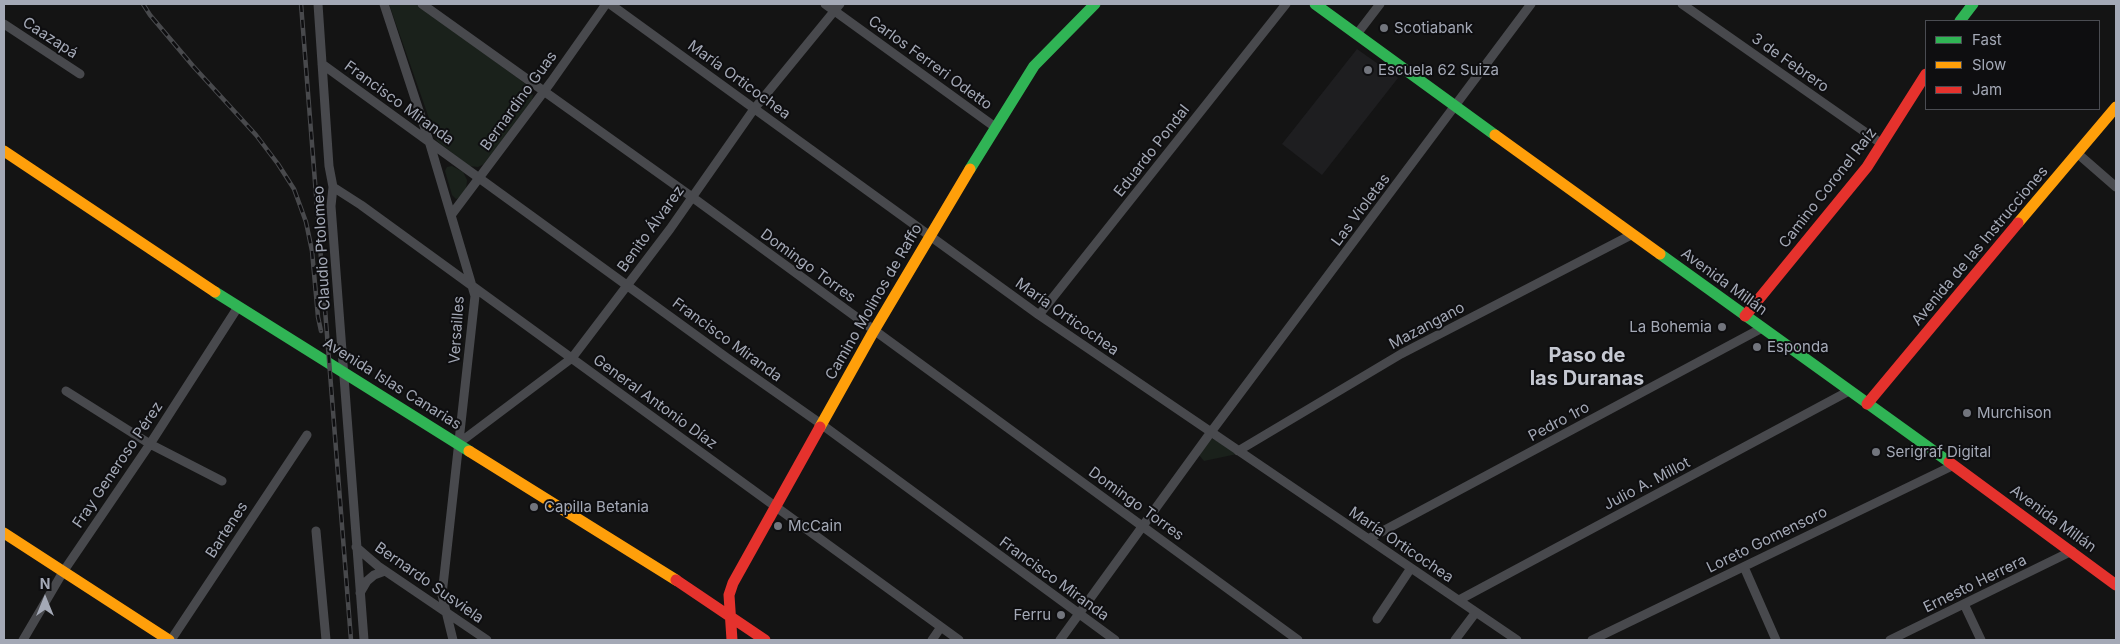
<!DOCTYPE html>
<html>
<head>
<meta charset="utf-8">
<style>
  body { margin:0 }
  #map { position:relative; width:2120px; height:644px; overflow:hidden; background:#141414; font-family:Inter,sans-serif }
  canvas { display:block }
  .frame { position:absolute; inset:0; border:5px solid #a4a9b6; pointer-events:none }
  .legend { position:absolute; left:1925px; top:20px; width:175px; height:90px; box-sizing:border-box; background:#0e0e10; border:1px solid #4a4c52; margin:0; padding:6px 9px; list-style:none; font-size:15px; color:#a4a9b6 }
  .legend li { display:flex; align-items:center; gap:10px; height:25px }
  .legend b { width:25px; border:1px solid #4a4c52 }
  .north { position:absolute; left:20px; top:574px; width:50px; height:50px; -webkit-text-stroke:4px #0e0e10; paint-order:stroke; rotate:0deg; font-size:14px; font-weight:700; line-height:20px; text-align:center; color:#a4a9b6 }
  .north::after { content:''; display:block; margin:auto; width:18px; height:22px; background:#a4a9b6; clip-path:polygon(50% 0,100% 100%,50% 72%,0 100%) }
</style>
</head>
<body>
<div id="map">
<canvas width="2120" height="644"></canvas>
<div class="frame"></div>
<ul class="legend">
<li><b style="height:6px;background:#30b455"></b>Fast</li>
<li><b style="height:6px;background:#ff9f0a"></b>Slow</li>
<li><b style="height:6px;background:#e5322d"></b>Jam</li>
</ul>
<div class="north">N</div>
</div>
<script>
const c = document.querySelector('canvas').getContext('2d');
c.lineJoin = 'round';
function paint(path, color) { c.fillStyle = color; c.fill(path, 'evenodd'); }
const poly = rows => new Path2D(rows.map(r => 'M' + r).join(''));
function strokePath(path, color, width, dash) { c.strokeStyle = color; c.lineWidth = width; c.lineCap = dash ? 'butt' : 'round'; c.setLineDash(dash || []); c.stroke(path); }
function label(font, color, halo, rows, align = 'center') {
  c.font = font + ' Inter,sans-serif'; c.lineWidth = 4; c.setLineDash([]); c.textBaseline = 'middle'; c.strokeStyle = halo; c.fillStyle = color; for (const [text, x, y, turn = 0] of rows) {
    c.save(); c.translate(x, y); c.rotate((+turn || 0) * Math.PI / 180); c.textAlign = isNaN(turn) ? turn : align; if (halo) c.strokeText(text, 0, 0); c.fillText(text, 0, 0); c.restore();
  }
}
paint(poly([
  [1357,49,1398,78,1322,175,1282,144]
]), '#1e1e20');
paint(poly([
  [389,4,416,4,530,87,533,95,532,100,484,164,478,167,469,166,437,141],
  [452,166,463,172,467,180,466,190,459,198,456,199,452,195,445,171,447,167],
  [1212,439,1216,440,1237,454,1204,461,1199,455,1209,440]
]), '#1a211b');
strokePath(poly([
  [318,4,329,166,333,187,331,206,364,640],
  [384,4,429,141,475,296,442,595,453,640],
  [422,4,692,197,1298,640],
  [610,4,1039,315,1517,640],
  [825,4,995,127],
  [1682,4,1882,144],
  [4,24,80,74],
  [1357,34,1380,4],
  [322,64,727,358,821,424,1115,640],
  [2077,153,2116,187],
  [333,187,361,205,959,640],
  [452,214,551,82,606,4],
  [1039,315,1286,4],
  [66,391,150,444,222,481],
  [459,443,572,358,670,229,754,109,840,4],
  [1238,451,1401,354,1633,234],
  [316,531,326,640],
  [1368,539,1762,328],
  [356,547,378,566,487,640],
  [1744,567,1776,640],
  [360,593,367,581,374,575,385,571],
  [1459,600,1849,391],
  [1964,604,1981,640],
  [1377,619,1411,568],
  [23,640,63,572,150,444,238,307],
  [171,640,307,435],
  [932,640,941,627],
  [1060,640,1211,432,1531,4],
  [1455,640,1476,612],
  [1592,640,1954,465],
  [1890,640,2072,551]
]), '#48494d', 9);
strokePath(poly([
  [1315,4,1495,135],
  [1960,21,1973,4],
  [970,169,1034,66,1095,4],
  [1660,254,1949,462],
  [215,292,469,451]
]), '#30b455', 11);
strokePath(poly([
  [1495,135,1660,254],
  [4,151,215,292],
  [2018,223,2116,107],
  [820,427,872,334,970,169],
  [469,451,676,580],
  [4,533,169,640]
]), '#ff9f0a', 11);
strokePath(poly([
  [1745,316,1867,167,1926,74],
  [1867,404,2018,223],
  [1949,462,2116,585],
  [676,580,765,640],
  [732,640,729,595,733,583,820,427]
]), '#e5322d', 11);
const rail = poly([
  [143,4,150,15,193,66,256,135,278,164,294,189,306,222,312,251,318,317,321,331],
  [301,4,351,640]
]);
strokePath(rail, '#48494c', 4.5);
strokePath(rail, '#0e0e10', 2.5, [8]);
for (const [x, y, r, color] of [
  [1384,28,5,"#72757d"],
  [1368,70,5,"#72757d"],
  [1722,327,5,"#72757d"],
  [1757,347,5,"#72757d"],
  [1967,413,5,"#72757d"],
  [1876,452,5,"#72757d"],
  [534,507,5,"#72757d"],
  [778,526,5,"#72757d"],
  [1061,615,5,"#72757d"]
]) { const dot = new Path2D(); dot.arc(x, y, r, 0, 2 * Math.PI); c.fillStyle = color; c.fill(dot); strokePath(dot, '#0e0e10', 2); }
label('15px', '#a4a9b6', '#0e0e10', [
  ["Scotiabank",1394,28],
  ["Escuela 62 Suiza",1378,70],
  ["La Bohemia",1712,327,"right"],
  ["Esponda",1767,347],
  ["Murchison",1977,413],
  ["Serigraf Digital",1886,452],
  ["Capilla Betania",544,507],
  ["McCain",788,526],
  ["Ferru",1051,615,"right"]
], 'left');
label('15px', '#a4a9b6', '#0e0e10', [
  ["Caazapá",50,38,33],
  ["Carlos Ferreri Odetto",930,63,36],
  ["3 de Febrero",1790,63,35],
  ["María Orticochea",739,80,36],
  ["Bernardino Guas",519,101,-54],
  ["Francisco Miranda",399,103,36],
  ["Eduardo Pondal",1152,151,-52],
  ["Camino Coronel Raíz",1828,188,-52],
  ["Las Violetas",1361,210,-53],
  ["Benito Álvarez",651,229,-54],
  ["Avenida de las Instrucciones",1980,246,-50],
  ["Claudio Ptolomeo",322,248,-93],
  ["Domingo Torres",808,266,36],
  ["Avenida Millán",1724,282,36],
  ["Camino Molinos de Raffo",874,302,-60],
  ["María Orticochea",1067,317,35],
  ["Mazangano",1427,326,-28],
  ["Versailles",457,330,-86],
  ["Francisco Miranda",727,340,36],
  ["Avenida Islas Canarias",392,384,32],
  ["General Antonio Díaz",655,402,36],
  ["Pedro 1ro",1559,422,-28],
  ["Fray Generoso Pérez",118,465,-56],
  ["Julio A. Millot",1647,484,-28],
  ["Domingo Torres",1136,504,36],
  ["Avenida Millán",2053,519,36],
  ["Bartenes",227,530,-57],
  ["Loreto Gomensoro",1767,540,-26],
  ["María Orticochea",1401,545,34],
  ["Francisco Miranda",1054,579,36],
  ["Bernardo Susviela",429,583,35],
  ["Ernesto Herrera",1975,584,-26]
]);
label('bold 20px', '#c5c8d1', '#0e0e10', [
  ["Paso de",1587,356],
  ["las Duranas",1587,379]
]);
</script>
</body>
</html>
